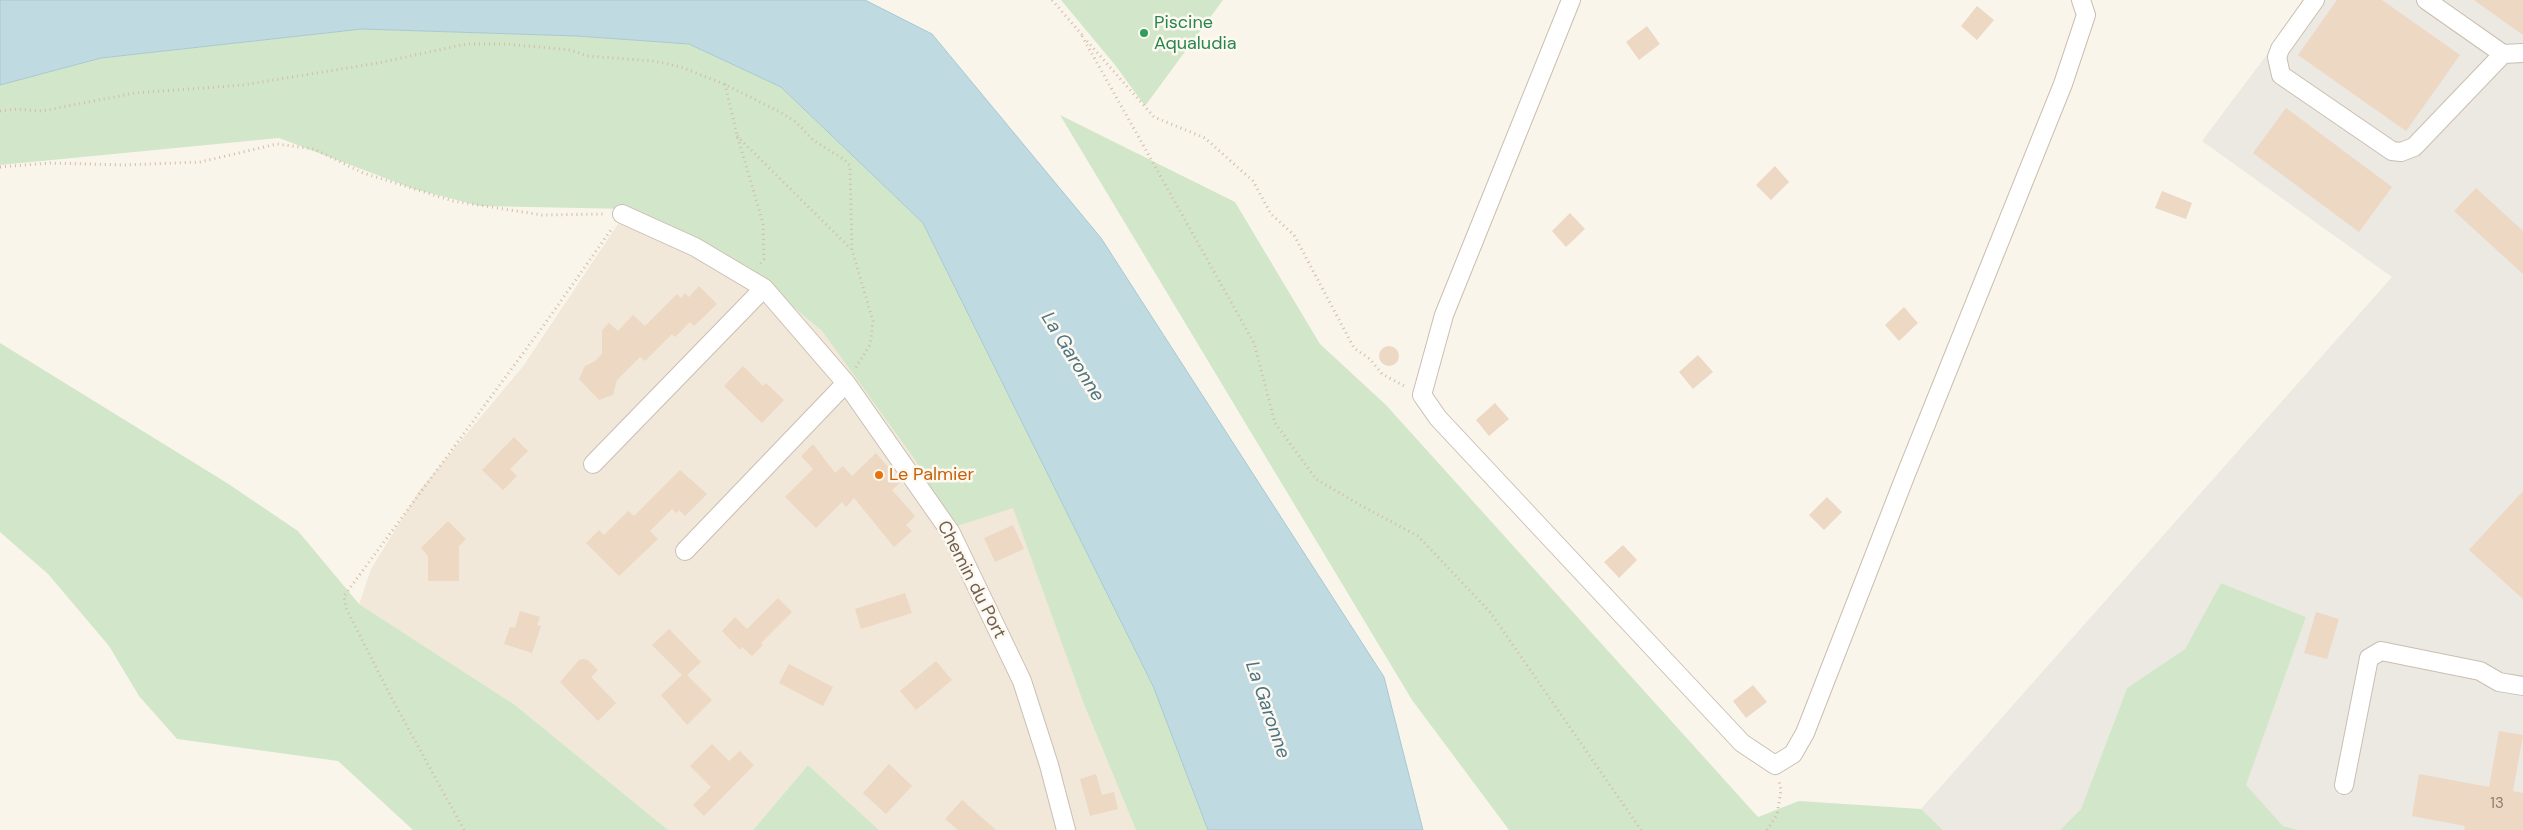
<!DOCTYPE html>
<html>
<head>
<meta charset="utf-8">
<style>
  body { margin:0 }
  canvas { display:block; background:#faf5ea }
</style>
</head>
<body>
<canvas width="2523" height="830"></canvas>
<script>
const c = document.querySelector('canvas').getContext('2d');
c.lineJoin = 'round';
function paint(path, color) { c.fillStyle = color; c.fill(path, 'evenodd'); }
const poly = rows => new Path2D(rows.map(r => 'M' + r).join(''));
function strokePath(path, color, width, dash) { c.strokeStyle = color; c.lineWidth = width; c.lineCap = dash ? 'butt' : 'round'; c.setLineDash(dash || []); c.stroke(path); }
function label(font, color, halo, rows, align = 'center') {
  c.font = font + ' "DM Sans",sans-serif'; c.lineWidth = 5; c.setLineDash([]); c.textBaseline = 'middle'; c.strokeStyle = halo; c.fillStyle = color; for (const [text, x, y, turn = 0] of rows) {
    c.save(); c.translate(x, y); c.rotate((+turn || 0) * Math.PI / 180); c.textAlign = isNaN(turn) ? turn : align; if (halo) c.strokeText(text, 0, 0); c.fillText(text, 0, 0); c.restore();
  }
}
paint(poly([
  [628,209,744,266,822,331,915,460,954,527,1013,507,1083,702,1136,830,879,830,808,765,753,830,668,830,515,705,359,604,371,569,419,491,524,365]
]), '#f1e8d9');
paint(poly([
  [2308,0,2523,0,2523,830,2298,830,2283,826,2245,785,2306,617,2221,583,2185,649,2127,688,2081,809,2060,830,1943,830,1921,809,2392,277,2202,141]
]), '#ece8e2');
paint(poly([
  [1061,0,1223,0,1145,106,1115,65],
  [362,29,577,36,689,44,781,87,923,223,1153,686,1208,830,1136,830,1083,702,1013,508,954,527,915,460,822,331,744,266,628,209,480,206,414,189,279,138,0,165,0,85,101,58],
  [1060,115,1235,202,1320,344,1386,405,1758,817,1799,801,1921,809,1943,830,1509,830,1412,700],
  [0,343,227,483,298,531,359,604,515,705,668,830,413,830,338,761,177,739,139,696,109,646,48,574,0,532],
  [2221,583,2306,617,2246,785,2283,826,2298,830,2060,830,2081,809,2127,688,2185,649],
  [808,765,879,830,753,830]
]), '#d2e7c9');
const water = poly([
  [0,0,865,0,932,34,1101,238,1384,677,1423,830,1208,830,1153,686,923,223,781,87,689,44,577,36,362,29,101,58,0,85,0,0]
]);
paint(water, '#c0dae2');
strokePath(water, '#a7c8d3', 1);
paint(poly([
  [2337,0,2382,0,2460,55,2406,131,2298,55],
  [2474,0,2523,0,2523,35],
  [1977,6,1994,20,1977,40,1961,26],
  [1647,26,1660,44,1639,60,1626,42],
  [2286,108,2392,187,2359,232,2253,153],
  [1775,166,1789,182,1771,200,1756,185],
  [2476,188,2523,231,2523,274,2454,211],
  [2162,191,2192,203,2186,219,2155,208],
  [1570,213,1585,229,1566,247,1552,231],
  [699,286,717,304,694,326,690,322,675,337,672,334,645,361,640,357,617,380,613,395,599,400,579,379,585,366,595,361,602,354,602,330,609,323,618,331,633,315,645,326,677,294,681,298,685,293,689,297],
  [1904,307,1918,323,1899,341,1885,325],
  '1379 356a10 10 0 1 1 20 0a10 10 0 1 1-20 0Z',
  [1698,355,1713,372,1693,389,1679,372],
  [743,366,763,386,766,383,784,400,762,423,724,386],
  [1495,403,1509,419,1489,436,1476,420],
  [514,437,528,451,510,469,517,476,503,490,482,470],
  [813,444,835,473,843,466,852,476,876,453,901,482,892,490,915,516,906,525,912,531,894,547,854,498,846,507,842,502,816,528,785,497,813,469,801,456],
  [680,470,707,494,685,516,679,510,676,513,672,509,650,531,658,539,619,576,586,543,599,530,604,535,628,511,634,516],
  [2523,491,2523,599,2469,550],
  [1827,497,1842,512,1824,530,1809,515],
  [448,521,466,539,459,546,459,581,428,581,428,556,421,548],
  [1013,525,1024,549,995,562,984,538],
  [1623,545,1637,560,1619,578,1604,562],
  [905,593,912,613,861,629,855,609],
  [778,598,792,612,761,643,763,645,752,656,742,647,740,650,722,631,735,617,747,629],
  [520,611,540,617,537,625,541,626,532,653,504,644,510,627,515,628],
  [2316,612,2339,619,2327,659,2304,653],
  [669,629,701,662,687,675,712,700,687,725,661,695,682,675,652,645],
  [583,659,588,660,598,670,591,677,616,703,598,721,560,682,579,660],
  [936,661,952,680,916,710,900,691],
  [789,664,833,687,823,706,779,683],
  [1753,685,1767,702,1746,718,1733,701],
  [2499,731,2523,735,2513,791,2523,793,2523,830,2464,830,2465,826,2412,816,2419,774,2489,787],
  [712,744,729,761,740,751,754,765,704,816,693,805,711,787,690,766],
  [889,764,912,786,886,814,863,793],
  [1096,774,1102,795,1114,792,1118,809,1090,816,1080,779],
  [962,800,996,830,958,830,945,819]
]), '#edd8c4');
const minor = poly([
  [1571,0,1444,315,1422,395,1438,418,1742,743,1775,765,1793,754,1805,733,1906,474,2063,84,2086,15,2081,0],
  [2315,0,2280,49,2277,57,2281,75,2392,151,2401,152,2414,147,2503,54],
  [2426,0,2503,54,2523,53],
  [622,214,695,247,764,288,846,383,951,533,1022,681,1049,765,1066,830],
  [593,464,764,288],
  [685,551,846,383],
  [2344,785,2369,658,2381,651,2480,671,2499,682,2523,686]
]);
strokePath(minor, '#cbbeb1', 20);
strokePath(poly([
  [1052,0,1083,36],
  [1082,36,1254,343,1275,423,1316,479,1360,505,1418,536,1490,612,1641,830],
  [1087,41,1154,117,1205,138,1253,181,1271,214,1294,235,1354,348,1370,359,1382,374,1406,387],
  [725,84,737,135,763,223,764,259,759,266],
  [0,111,16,109,42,111,135,93,243,85,378,63,466,44,506,44,571,50,587,56,654,61,681,67,724,84,780,112,796,122,813,140,845,160,850,166,852,250,873,321,870,345,855,369],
  [737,136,851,249],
  [0,167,50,163,125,165,200,162,277,144,314,149,363,173,453,201,542,215,606,214],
  [464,830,391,697,346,608,344,596,544,325,613,227],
  [1767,830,1777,815,1781,790,1779,780]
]), '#d2bca7', 3, [1, 4]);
strokePath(minor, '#fff', 18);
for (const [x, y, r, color] of [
  [1144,33,5,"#2e9e5b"],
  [879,475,5,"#e8710a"]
]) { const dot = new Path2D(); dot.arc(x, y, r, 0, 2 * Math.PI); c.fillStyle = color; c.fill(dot); strokePath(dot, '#fdf9f0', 2); }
label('15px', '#917d6d', null, [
  ["13",2497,804]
]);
label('18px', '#27864d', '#fdf9f0', [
  ["Piscine",1154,23],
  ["Aqualudia",1154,44]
], 'left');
label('18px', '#c56008', '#fdf9f0', [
  ["Le Palmier",889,475]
], 'left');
label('18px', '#725f50', '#fdf9f0', [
  ["Chemin du Port",971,580,63]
]);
label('italic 19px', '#4c7483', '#fdf9f0', [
  ["La Garonne",1072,357,58],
  ["La Garonne",1267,710,71]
]);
</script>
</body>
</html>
